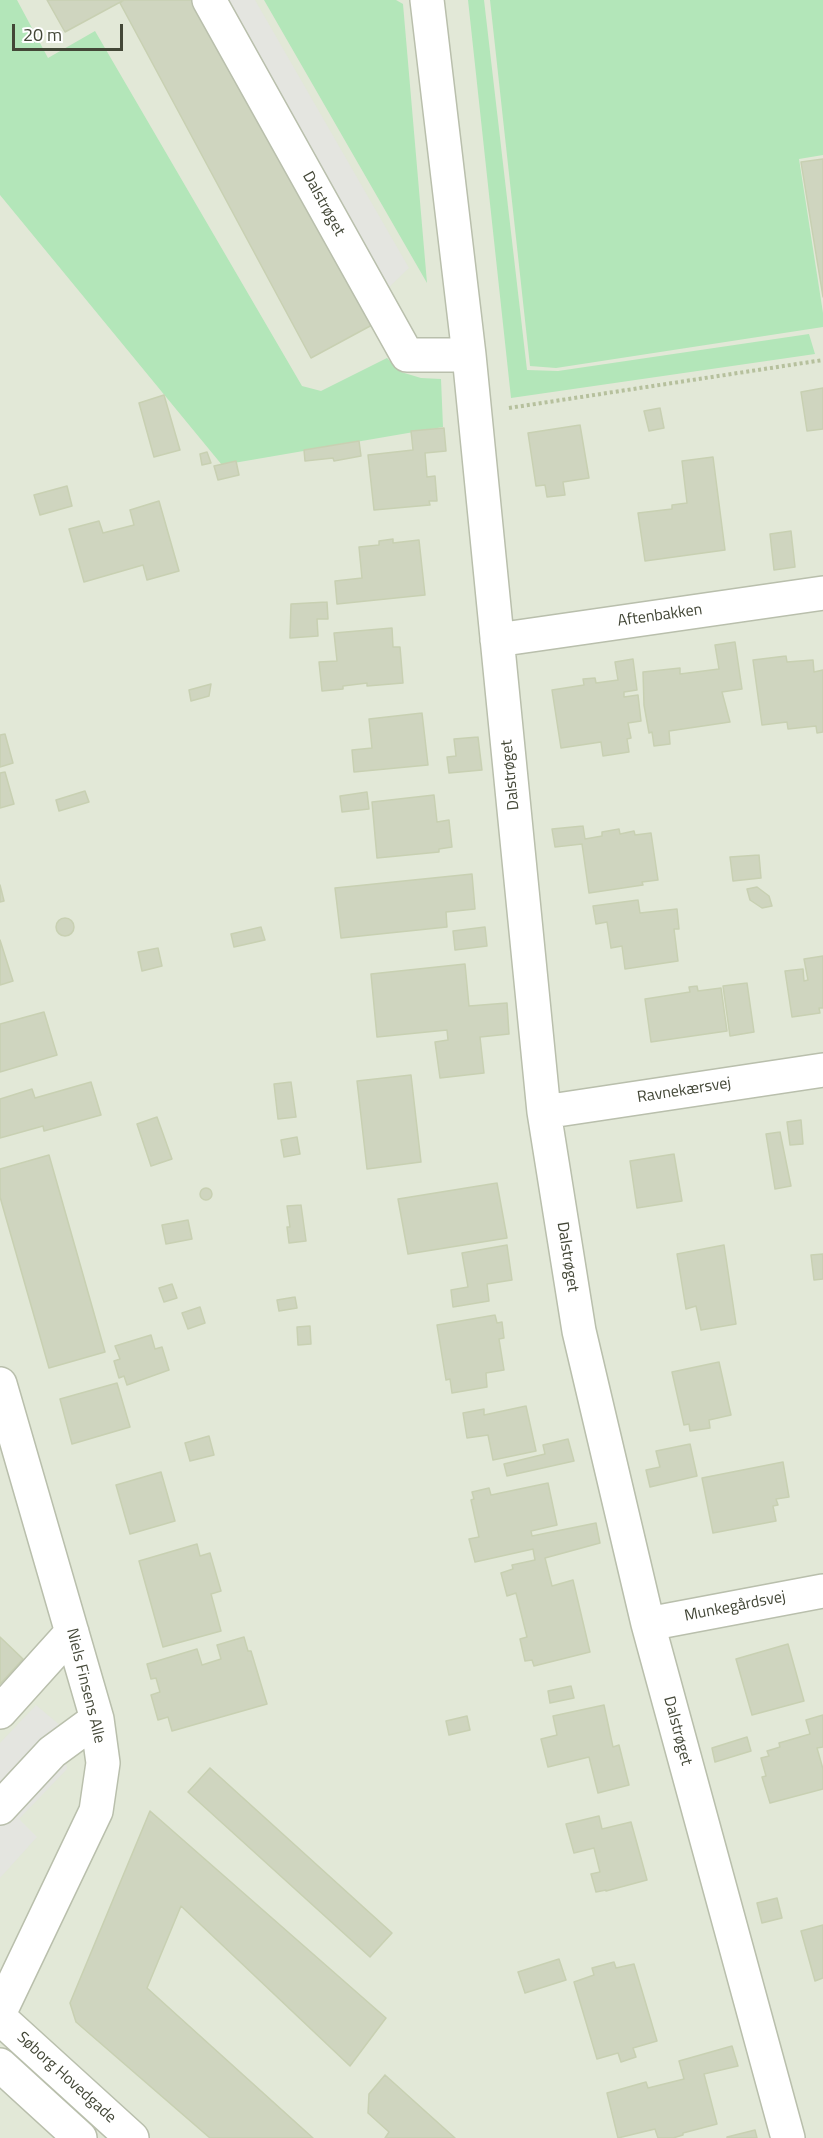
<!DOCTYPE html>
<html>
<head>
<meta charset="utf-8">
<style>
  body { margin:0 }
  #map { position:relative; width:823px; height:2138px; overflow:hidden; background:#f0f4e9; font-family:"Titillium Web",sans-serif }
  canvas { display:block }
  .scale { position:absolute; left:12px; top:24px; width:111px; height:27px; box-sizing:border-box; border:3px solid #434737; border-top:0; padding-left:8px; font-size:18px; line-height:21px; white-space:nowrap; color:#434737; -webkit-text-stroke:4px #fff; paint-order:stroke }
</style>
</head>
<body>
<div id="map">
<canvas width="823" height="2138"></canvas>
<div class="scale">20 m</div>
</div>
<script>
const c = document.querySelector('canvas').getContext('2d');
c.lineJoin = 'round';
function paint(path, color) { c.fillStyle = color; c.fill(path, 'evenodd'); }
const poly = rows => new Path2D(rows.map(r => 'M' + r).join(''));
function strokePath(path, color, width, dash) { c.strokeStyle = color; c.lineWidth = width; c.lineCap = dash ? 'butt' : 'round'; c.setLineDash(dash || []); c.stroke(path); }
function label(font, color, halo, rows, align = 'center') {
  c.font = font + ' "Titillium Web",sans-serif'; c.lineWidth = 5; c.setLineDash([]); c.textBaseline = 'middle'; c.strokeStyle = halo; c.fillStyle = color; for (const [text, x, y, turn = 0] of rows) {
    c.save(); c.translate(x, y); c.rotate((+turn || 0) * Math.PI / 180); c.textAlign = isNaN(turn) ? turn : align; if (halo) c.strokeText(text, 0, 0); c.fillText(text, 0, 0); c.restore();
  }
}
paint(poly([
  [0,0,823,0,823,2138,0,2138]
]), '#e2e8d7');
paint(poly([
  [0,0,17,0,48,58,95,31,302,386,321,391,387,358,401,372,421,378,441,379,443,427,222,465,0,195],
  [264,0,396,0,403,4,427,283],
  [468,0,484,0,527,370,558,371,809,334,815,354,511,398],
  [490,0,823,0,823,155,799,159,823,313,823,327,556,368,530,366]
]), '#b3e6b9');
paint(poly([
  [227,0,255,0,409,268,386,290],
  [36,1705,62,1727,67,1769,19,1819,37,1837,0,1878,0,1743]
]), '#e4e5e0');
const building = poly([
  [47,0,124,0,65,32,47,0],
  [124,0,197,0,372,325,311,358,120,3,124,0],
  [823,159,823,297,801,162,823,159],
  [823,388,823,429,807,431,801,392,823,388],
  [164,395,180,450,154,457,139,403,164,395],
  [660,408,664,428,649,431,644,411,660,408],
  [580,425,589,478,563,482,565,495,547,497,545,485,536,486,528,433,580,425],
  [444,428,446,451,425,453,427,477,435,476,437,501,429,501,430,505,374,510,368,455,413,450,411,431,444,428],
  [359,441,361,456,334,461,333,458,305,461,304,450,359,441],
  [207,452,211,463,202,465,200,454,207,452],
  [713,457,725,550,645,561,638,513,672,509,672,505,687,503,682,461,713,457],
  [236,461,239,475,218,480,214,466,236,461],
  [67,486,72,506,40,515,34,495,67,486],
  [159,501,179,571,147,580,143,565,84,582,69,529,99,521,103,533,134,525,130,510,159,501],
  [791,531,795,567,774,570,770,534,791,531],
  [393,539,393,543,419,540,425,595,337,604,335,581,362,578,359,547,379,545,379,541,393,539],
  [327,602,328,619,317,619,318,636,290,638,291,604,327,602],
  [392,628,393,647,400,647,403,683,367,686,367,683,343,686,343,689,322,691,319,662,337,661,334,633,392,628],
  [735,642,742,689,722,692,730,722,669,731,670,744,654,746,652,732,649,733,644,705,643,672,680,668,680,674,719,669,715,645,735,642],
  [786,656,787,662,813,660,814,672,823,670,823,732,817,733,816,726,788,729,787,722,762,725,753,660,786,656],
  [633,659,637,690,624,692,624,697,638,695,641,721,628,723,631,738,627,739,629,752,603,756,601,742,561,748,552,690,584,685,583,679,595,678,596,683,618,680,615,662,633,659],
  [211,684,209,696,191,701,189,690,211,684],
  [422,713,428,765,354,772,352,750,372,748,369,719,422,713],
  [5,734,13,763,0,767,0,735,5,734],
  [478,737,482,770,449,773,447,757,456,756,454,739,478,737],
  [5,772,14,804,0,808,0,773,5,772],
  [85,791,89,802,59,811,56,800,85,791],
  [367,792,369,809,342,812,340,796,367,792],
  [434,795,437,822,449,820,452,847,439,849,439,852,377,858,372,802,434,795],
  [583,826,585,839,602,836,602,832,619,829,620,834,634,831,635,835,651,833,658,880,642,882,643,885,589,893,582,844,555,847,552,829,583,826],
  [759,855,761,878,733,881,730,857,759,855],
  [472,874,475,909,446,912,447,927,341,938,335,888,472,874],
  [0,885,4,901,0,902,0,885],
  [757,887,769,896,772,906,762,908,750,900,747,889,757,887],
  [638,900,640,913,677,909,679,929,674,929,678,961,625,969,622,946,611,948,607,922,596,924,593,906,638,900],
  '56 927a9 9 0 1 1 18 0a9 9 0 1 1-18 0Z',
  [261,927,265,940,234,947,231,934,261,927],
  [485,927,487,946,455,950,453,931,485,927],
  [0,940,13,981,0,985,0,940],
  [158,948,162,966,142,971,138,952,158,948],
  [823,956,823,1008,819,1008,820,1013,792,1017,785,971,803,969,804,981,808,980,804,959,823,956],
  [465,964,469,1006,507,1003,509,1034,480,1037,484,1073,440,1078,435,1042,448,1040,447,1030,377,1037,371,974,465,964],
  [747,983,754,1032,730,1036,723,986,747,983],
  [697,986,698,991,721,988,727,1031,651,1042,645,999,690,992,689,987,697,986],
  [44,1012,57,1055,0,1072,0,1024,44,1012],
  [411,1075,421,1162,367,1169,357,1081,411,1075],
  [91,1082,101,1115,44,1131,43,1126,0,1138,0,1099,32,1089,35,1098,91,1082],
  [291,1082,296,1117,278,1119,274,1084,291,1082],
  [157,1117,172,1159,151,1166,137,1124,157,1117],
  [801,1120,803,1144,790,1145,787,1122,801,1120],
  [780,1132,791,1186,775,1189,766,1134,780,1132],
  [297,1137,300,1154,284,1157,281,1140,297,1137],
  [674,1154,682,1201,637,1208,630,1161,674,1154],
  [49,1155,105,1352,49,1368,0,1197,0,1169,49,1155],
  [497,1183,507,1238,408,1254,398,1199,497,1183],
  '200 1194a6 6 0 1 1 12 0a6 6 0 1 1-12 0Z',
  [301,1205,306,1241,289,1243,287,1227,290,1227,287,1206,301,1205],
  [188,1220,192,1239,166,1244,162,1225,188,1220],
  [507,1245,512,1280,487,1284,489,1301,453,1307,451,1290,468,1287,462,1253,507,1245],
  [724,1245,736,1324,701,1330,696,1306,686,1309,677,1254,724,1245],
  [823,1254,823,1279,814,1280,811,1255,823,1254],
  [172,1284,177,1298,164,1302,159,1288,172,1284],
  [295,1297,297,1308,279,1311,277,1300,295,1297],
  [200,1307,205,1323,188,1329,182,1313,200,1307],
  [495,1315,497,1323,502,1322,504,1338,499,1339,504,1370,486,1373,487,1387,452,1393,450,1379,446,1380,437,1325,495,1315],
  [310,1326,311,1344,298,1345,297,1327,310,1326],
  [151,1335,155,1349,162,1347,169,1370,127,1385,124,1376,119,1378,114,1361,120,1359,115,1346,151,1335],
  [719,1362,731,1415,709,1420,710,1428,690,1431,689,1424,684,1425,672,1372,719,1362],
  [117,1383,130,1427,72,1444,60,1399,117,1383],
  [526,1406,536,1451,493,1460,488,1435,467,1438,463,1413,484,1409,484,1415,526,1406],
  [209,1436,214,1455,190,1461,185,1443,209,1436],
  [568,1439,574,1461,507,1476,504,1464,545,1454,543,1445,568,1439],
  [690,1444,697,1476,650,1487,646,1470,660,1467,656,1451,690,1444],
  [783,1462,789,1497,776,1499,778,1505,773,1506,776,1521,713,1533,702,1478,783,1462],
  [161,1472,175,1521,130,1534,116,1485,161,1472],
  [548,1483,557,1525,531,1531,532,1536,596,1523,600,1543,545,1558,552,1586,573,1580,590,1652,534,1666,532,1660,525,1661,520,1639,527,1637,516,1593,507,1596,501,1573,513,1569,512,1565,535,1560,533,1549,475,1562,469,1539,479,1537,471,1500,474,1499,472,1492,489,1488,491,1495,548,1483],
  [197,1544,200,1556,210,1553,221,1591,211,1594,221,1631,163,1647,139,1561,197,1544],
  [0,1637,23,1659,0,1684,0,1637],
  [244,1637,248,1651,251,1651,267,1704,172,1731,168,1717,158,1720,151,1695,160,1692,156,1678,151,1679,147,1664,197,1649,202,1665,221,1659,217,1645,244,1637],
  [788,1644,804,1701,752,1715,736,1659,788,1644],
  [571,1686,574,1698,550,1703,548,1691,571,1686],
  [604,1705,613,1747,619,1745,629,1785,598,1793,589,1757,548,1767,541,1739,557,1735,553,1716,604,1705],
  [823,1715,823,1747,817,1748,823,1769,823,1789,770,1803,762,1777,766,1776,761,1758,769,1756,767,1751,780,1747,779,1743,810,1734,806,1720,823,1715],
  [467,1716,470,1730,449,1735,446,1721,467,1716],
  [747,1737,751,1751,715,1762,712,1748,747,1737],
  [210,1768,392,1933,370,1957,188,1792,210,1768],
  [150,1811,386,2018,350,2066,181,1906,147,1988,313,2138,210,2138,76,2022,70,2003,150,1811],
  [599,1816,602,1829,631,1822,647,1880,606,1891,606,1890,596,1892,591,1874,600,1872,594,1848,574,1853,566,1824,599,1816],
  [777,1898,782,1918,762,1923,757,1903,777,1898],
  [823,1925,823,1978,815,1981,801,1931,823,1925],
  [559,1959,566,1980,525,1993,518,1972,559,1959],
  [614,1962,616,1968,634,1964,657,2041,633,2048,636,2057,621,2062,618,2053,597,2059,574,1982,594,1975,592,1968,614,1962],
  [732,2046,738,2066,704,2074,717,2124,683,2133,683,2135,673,2138,658,2138,655,2129,618,2138,607,2093,646,2082,648,2088,684,2079,679,2061,732,2046],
  [385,2075,455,2138,385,2138,389,2132,368,2113,369,2094,385,2075],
  [755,2130,757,2138,727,2138,727,2137,755,2130]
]);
paint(building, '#cfd5bf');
strokePath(building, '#c8d0b2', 1.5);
const minor = poly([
  [209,0,407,355,469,355],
  [427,0,469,355,544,1112,579,1331,648,1624,788,2138],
  [497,640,823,593],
  [544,1112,823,1070],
  [0,1384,97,1719,103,1763,96,1811,0,2012],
  [648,1624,823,1591],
  [0,1712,72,1632],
  [0,1808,52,1752,97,1719],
  [0,2018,132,2138],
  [0,2065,80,2138]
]);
strokePath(minor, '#b9bfac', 36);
strokePath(poly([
  [509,408,823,360]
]), '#b6c09d', 4, [3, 3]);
strokePath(minor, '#fff', 33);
label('16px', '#434737', '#fff', [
  ["Dalstrøget",323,204,61],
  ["Aftenbakken",660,616,-8],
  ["Dalstrøget",511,775,-96],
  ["Ravnekærsvej",684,1091,-9],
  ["Dalstrøget",567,1257,81],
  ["Munkegårdsvej",735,1607,-11],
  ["Niels Finsens Alle",85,1686,76],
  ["Dalstrøget",677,1731,75],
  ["Søborg Hovedgade",66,2078,42]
]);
</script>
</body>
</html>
